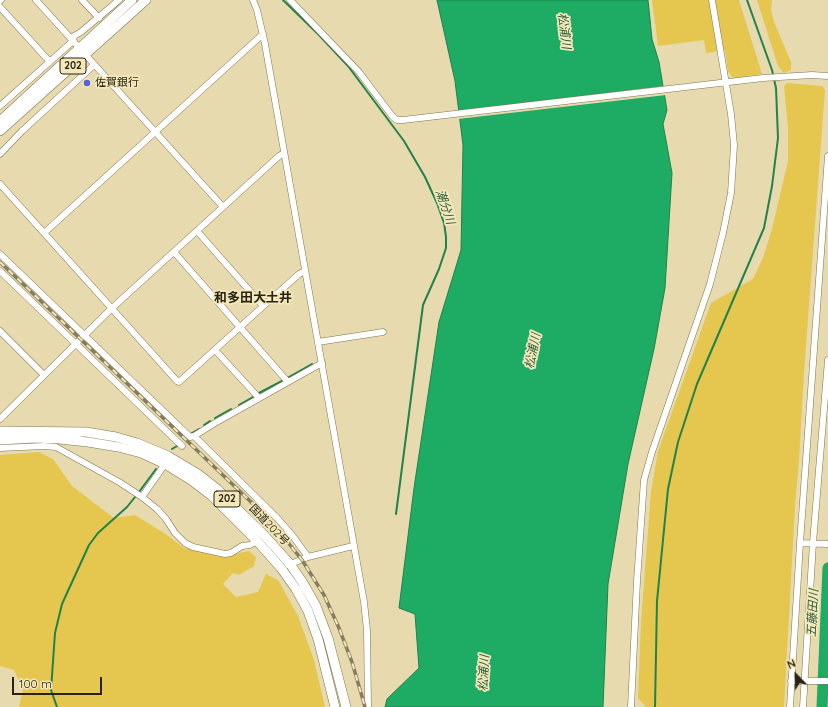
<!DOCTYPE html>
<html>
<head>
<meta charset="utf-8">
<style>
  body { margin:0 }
  #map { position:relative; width:828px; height:707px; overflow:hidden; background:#e7daae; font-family:Quicksand,sans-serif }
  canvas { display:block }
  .north { position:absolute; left:776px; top:655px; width:40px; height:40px; -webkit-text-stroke:3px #f4e8bb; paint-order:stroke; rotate:337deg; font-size:11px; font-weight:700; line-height:16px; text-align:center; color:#282312 }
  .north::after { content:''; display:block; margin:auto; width:14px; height:18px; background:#282312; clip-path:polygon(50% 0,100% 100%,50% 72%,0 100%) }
  .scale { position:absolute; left:12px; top:677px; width:90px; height:18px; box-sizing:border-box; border:2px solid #282312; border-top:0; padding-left:5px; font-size:12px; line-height:14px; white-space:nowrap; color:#282312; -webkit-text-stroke:3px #f4e8bb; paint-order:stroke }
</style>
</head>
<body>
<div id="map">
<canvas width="828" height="707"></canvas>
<div class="north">N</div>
<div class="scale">100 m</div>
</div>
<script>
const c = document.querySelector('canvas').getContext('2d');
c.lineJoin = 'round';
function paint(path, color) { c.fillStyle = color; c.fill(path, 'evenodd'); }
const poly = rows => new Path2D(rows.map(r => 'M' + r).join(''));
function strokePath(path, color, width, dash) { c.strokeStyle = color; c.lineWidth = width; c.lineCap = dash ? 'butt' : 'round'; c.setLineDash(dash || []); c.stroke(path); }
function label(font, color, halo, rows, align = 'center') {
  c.font = font + ' Quicksand,"Noto Sans JP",sans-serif'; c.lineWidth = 3.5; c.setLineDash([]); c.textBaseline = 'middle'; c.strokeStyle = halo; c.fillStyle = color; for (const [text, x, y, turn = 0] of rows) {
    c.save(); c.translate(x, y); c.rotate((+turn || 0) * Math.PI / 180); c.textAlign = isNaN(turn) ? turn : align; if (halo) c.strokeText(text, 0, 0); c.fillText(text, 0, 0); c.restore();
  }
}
paint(poly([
  [652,0,739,0,762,74,733,78,728,71,725,50,706,53,704,40,658,46],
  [757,0,772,0,771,10,774,22,791,62,791,70,784,73,778,66],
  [787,83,822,86,825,90,804,372,799,461,795,506,784,707,646,707,638,698,641,622,651,492,658,451,711,303,753,279,763,258,772,229,788,161,788,127,784,86],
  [39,452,53,459,72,486,114,518,135,515,167,535,184,548,227,557,239,553,249,551,256,557,254,566,239,575,233,573,223,584,236,597,258,592,266,574,278,580,298,616,314,660,325,707,19,707,23,689,14,670,0,666,0,455]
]), '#e5c64f');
const water = poly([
  [437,0,648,0,652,39,659,62,667,110,663,124,672,173,665,288,654,349,628,464,608,584,603,707,385,707,387,699,419,668,415,614,399,608,414,488,439,322,461,250,463,145,455,81,437,0]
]);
paint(water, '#1eab64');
strokePath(water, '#21824b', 1);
paint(poly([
  [665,86,666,95,458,119,457,111]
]), '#e7daae');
strokePath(poly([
  [283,0,319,35,348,66,404,141,425,177,437,203,444,223,446,237,446,248,439,269,423,305,396,514],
  [289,377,312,364],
  [259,393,282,381],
  [239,405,253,397],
  [215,418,231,409],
  [204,425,210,421],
  [192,433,199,429],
  [172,449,177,446],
  [139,492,156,469],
  [57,707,51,690,55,633,62,604,89,545,98,533,127,507,135,497],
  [655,707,657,601,668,489,678,442,697,384,764,228,772,186,778,138,776,88,772,70,747,0]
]), '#21824b', 2);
strokePath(poly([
  [822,707,828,568]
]), '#1eab64', 11);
const minor = poly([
  [36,0,223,207],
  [82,0,99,18],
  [253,0,257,10,265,44,364,602,367,630,368,707],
  [290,0,359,72,393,117,397,120,403,120,763,78,812,75,828,76],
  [0,1,1,0],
  [0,7,50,62],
  [0,106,73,41,74,36,81,32,119,0],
  [0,154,22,131,94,65],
  [0,184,177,381,179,382,299,274,305,271],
  [197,231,263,306],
  [44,233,263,34],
  [174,252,288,382],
  [0,254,190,437,194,436,215,423,322,363],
  [0,271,182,446],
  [0,331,44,375],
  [318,342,383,332],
  [215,350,259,398],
  [0,419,111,309,279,156,284,153],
  [194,436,277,518,292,535,308,557],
  [0,448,44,446,56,447,119,482,142,497,157,509,166,519,175,533,185,543,193,547,225,554,231,553,242,546,250,545,257,541],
  [142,497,165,464],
  [800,543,828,544],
  [288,565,308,557,353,546],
  [791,681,828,681],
  [631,707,637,581,644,480,652,452,710,284,723,233,731,193,734,145,731,114,712,0],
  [790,707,800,543,828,156],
  [803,707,813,543,828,360]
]);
const highway = poly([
  [0,121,132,0],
  [0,131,146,0],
  [0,431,86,432,116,437,137,443,168,456,198,474,217,489,264,535,290,564,303,583,316,606,328,638,346,707],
  [0,440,35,438,59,439,88,442,118,447,141,453,165,464,191,480,212,496,257,541,281,568,296,589,308,611,318,639,335,707]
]);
strokePath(minor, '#7f744b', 7);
strokePath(highway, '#7f744b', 10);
strokePath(minor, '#fff', 6);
strokePath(highway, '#fff', 9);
const rail = poly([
  [0,262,250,501,282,535,302,560,324,595,339,628,352,662,365,707]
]);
strokePath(rail, '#857d5e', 3.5);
strokePath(rail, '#f4e8bb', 2, [6]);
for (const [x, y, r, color] of [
  [87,83,4,"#5662d9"]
]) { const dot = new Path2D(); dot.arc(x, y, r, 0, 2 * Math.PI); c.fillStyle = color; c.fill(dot); strokePath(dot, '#f4e8bb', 1.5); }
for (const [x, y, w] of [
  [73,66,26],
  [227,499,26]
]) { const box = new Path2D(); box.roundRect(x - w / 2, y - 8, w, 16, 3); c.fillStyle = '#f4e8bb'; c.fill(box); strokePath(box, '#282312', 1); }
label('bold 10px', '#282312', null, [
  ["202",73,66],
  ["202",227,499]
]);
label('11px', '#282312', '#f4e8bb', [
  ["佐賀銀行",95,83]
], 'left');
label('11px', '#282312', '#f4e8bb', [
  ["国道202号",269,525,46]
]);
label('italic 12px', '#2b5c3d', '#f4e8bb', [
  ["松浦川",564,31,83],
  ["潮分川",445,207,71],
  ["松浦川",533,351,-79],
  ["五藤田川",813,613,-87],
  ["松浦川",484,673,-87]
]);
label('bold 13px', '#282312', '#f4e8bb', [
  ["和多田大土井",253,298]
]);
</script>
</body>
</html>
